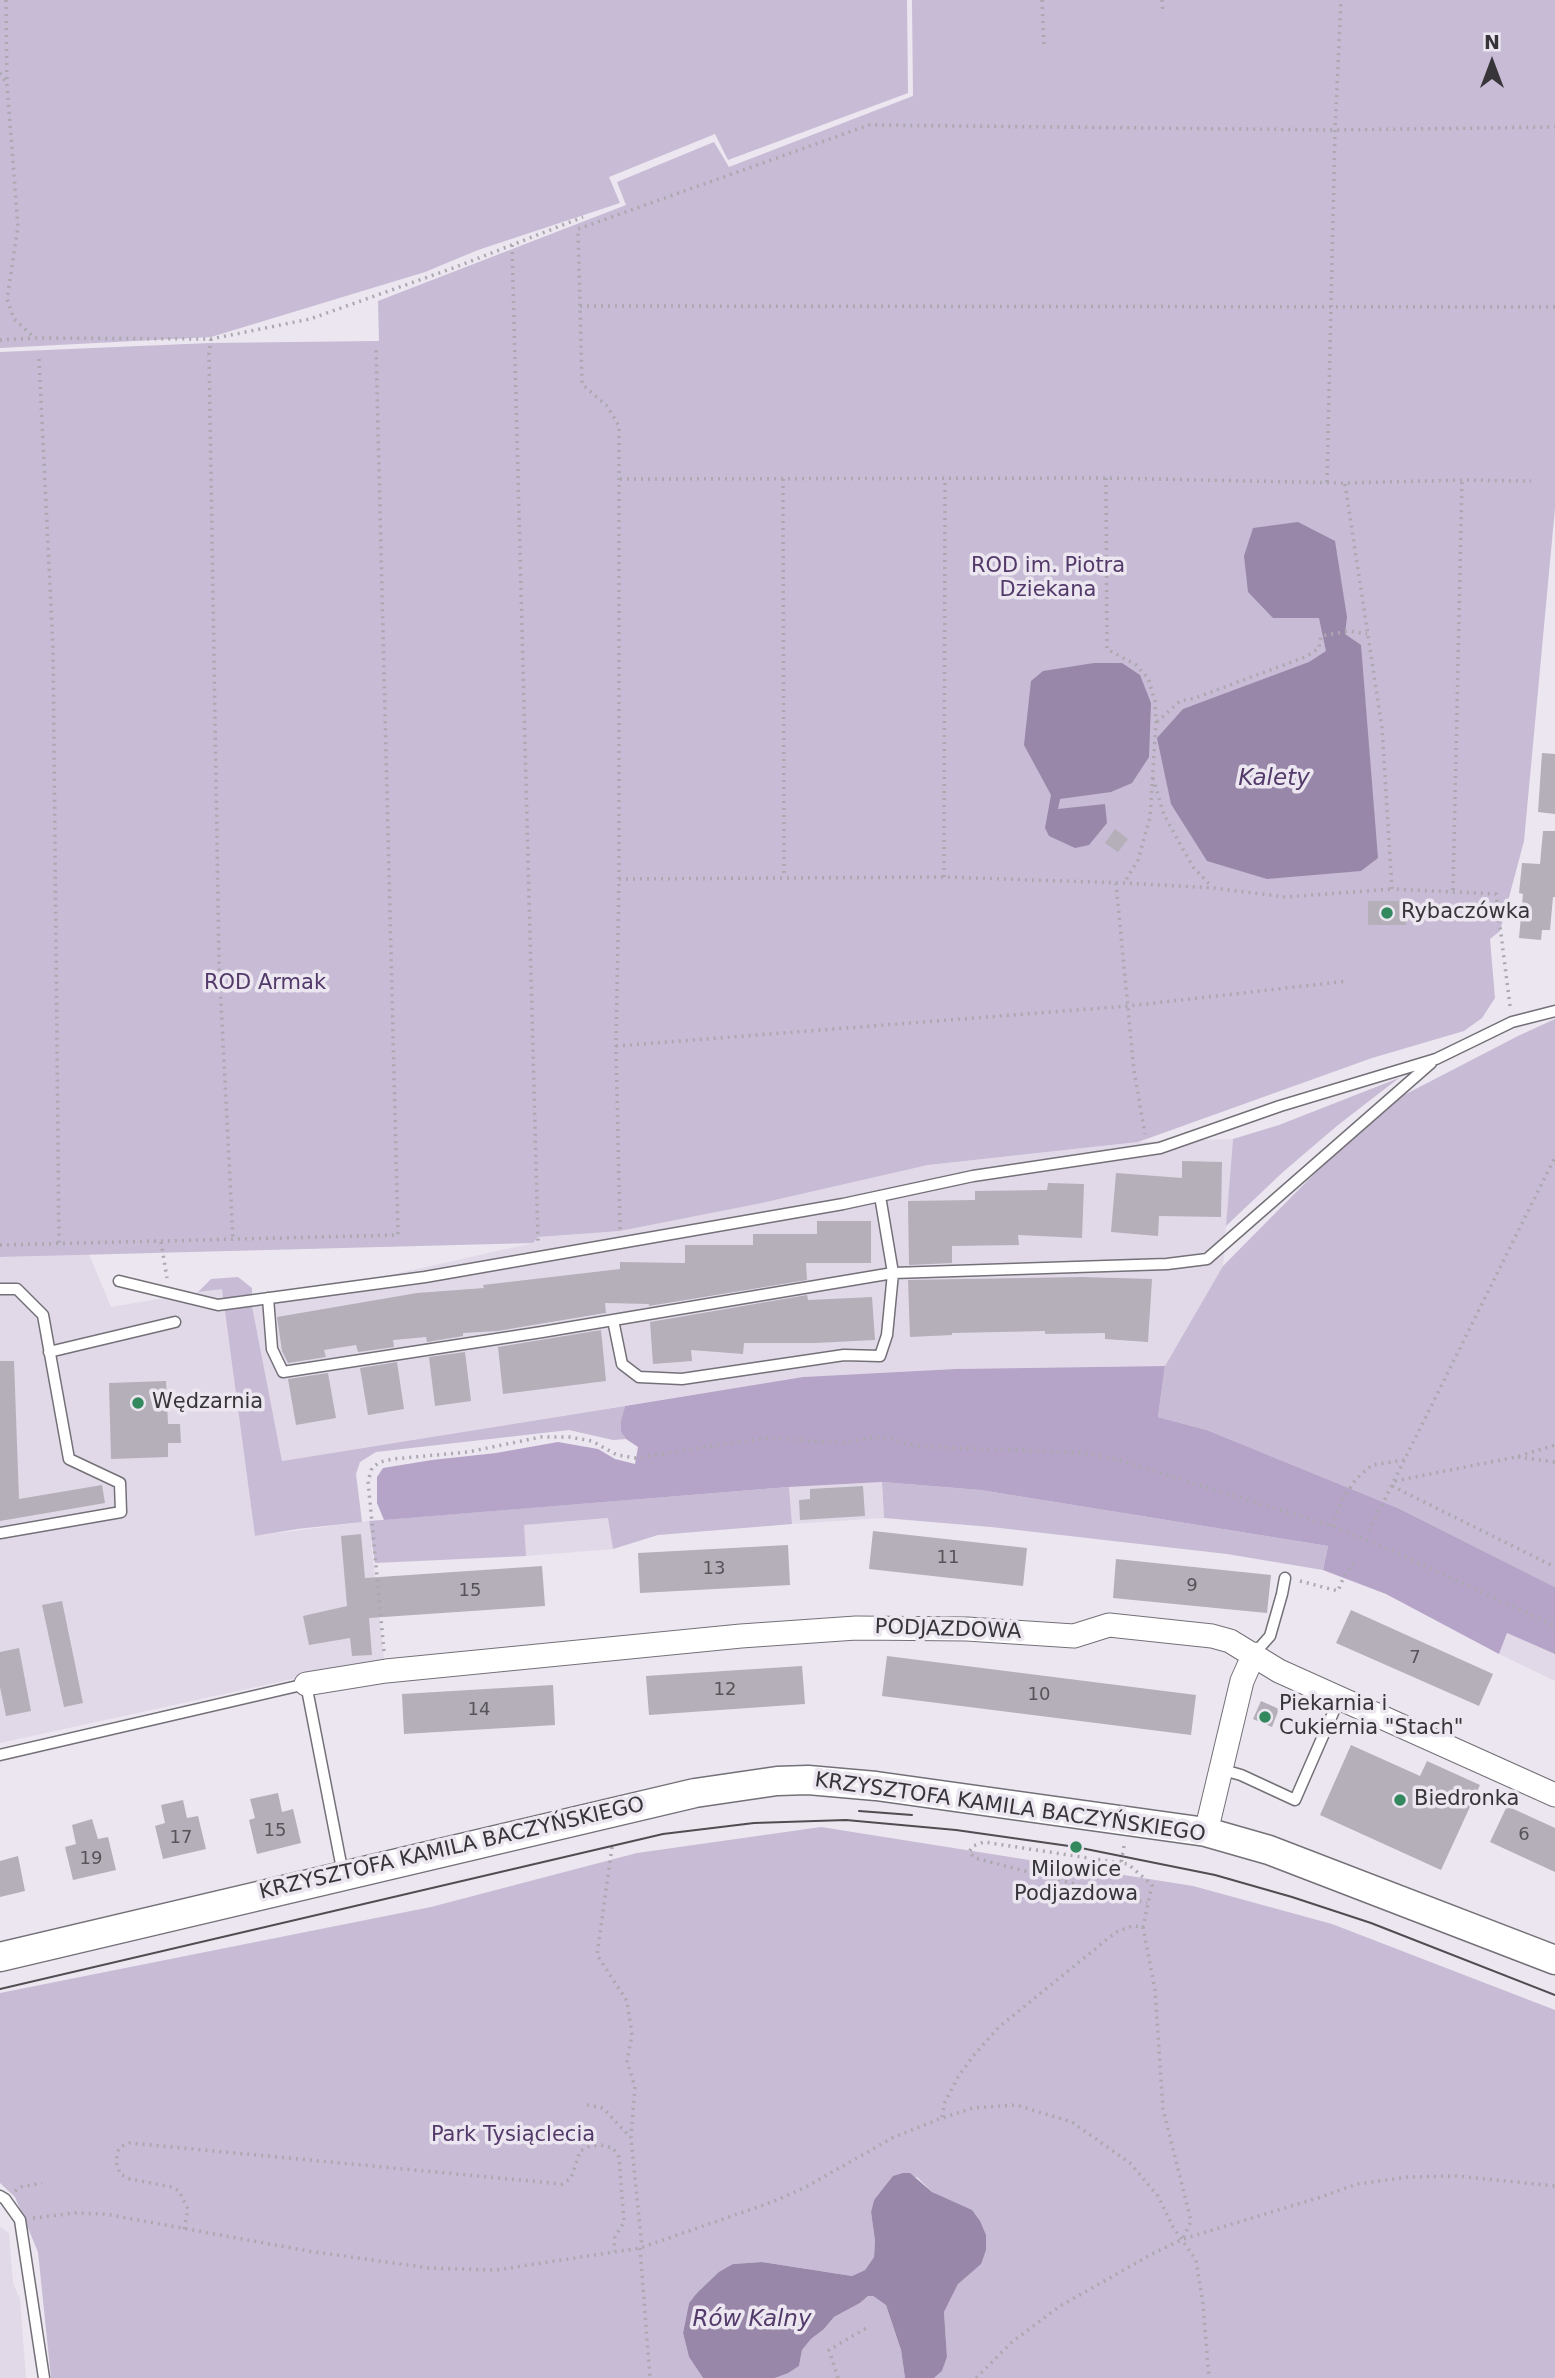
<!DOCTYPE html>
<html>
<head>
<meta charset="utf-8">
<style>
  body { margin:0 }
  #map { position:relative; width:1555px; height:2378px; overflow:hidden; background:#ebe6ef; font-family:"DejaVu Sans",sans-serif }
  canvas { display:block }
  .north { position:absolute; left:1457px; top:28px; width:70px; height:70px; -webkit-text-stroke:5px #ebe6ef; paint-order:stroke; rotate:0deg; font-size:19px; font-weight:700; line-height:28px; text-align:center; color:#373539 }
  .north::after { content:''; display:block; margin:auto; width:24px; height:32px; background:#373539; clip-path:polygon(50% 0,100% 100%,50% 72%,0 100%) }
</style>
</head>
<body>
<div id="map">
<canvas width="1555" height="2378"></canvas>
<div class="north">N</div>
</div>
<script>
const c = document.querySelector('canvas').getContext('2d');
c.lineJoin = 'round';
function paint(path, color) { c.fillStyle = color; c.fill(path, 'evenodd'); }
const poly = rows => new Path2D(rows.map(r => 'M' + r).join(''));
function strokePath(path, color, width, dash) { c.strokeStyle = color; c.lineWidth = width; c.lineCap = dash ? 'butt' : 'round'; c.setLineDash(dash || []); c.stroke(path); }
function label(font, color, halo, rows, align = 'center') {
  c.font = font + ' "DejaVu Sans",sans-serif'; c.lineWidth = 7; c.setLineDash([]); c.textBaseline = 'middle'; c.strokeStyle = halo; c.fillStyle = color; for (const [text, x, y, turn = 0] of rows) {
    c.save(); c.translate(x, y); c.rotate((+turn || 0) * Math.PI / 180); c.textAlign = isNaN(turn) ? turn : align; if (halo) c.strokeText(text, 0, 0); c.fillText(text, 0, 0); c.restore();
  }
}
paint(poly([
  [1233,1139,1223,1266,1165,1366,955,1369,803,1377,282,1461,252,1306,533,1243,538,1237,620,1231,762,1203,928,1165,1138,1142],
  [89,1254,111,1307,222,1288,255,1536,369,1521,384,1659,0,1743,0,1257],
  [882,1482,884,1518,792,1524,789,1487],
  [609,1518,613,1549,526,1556,523,1525],
  [1507,1633,1555,1654,1555,1681,1499,1654],
  [0,2227,9,2233,13,2283,20,2299,26,2378,0,2378]
]), '#e1d9e8');
paint(poly([
  [0,0,907,0,908,93,728,160,715,134,609,177,620,203,478,250,425,272,211,337,0,348],
  [912,0,1555,0,1555,508,1524,841,1500,931,1490,939,1495,998,1482,1018,1464,1031,1372,1058,1138,1142,928,1165,762,1203,620,1231,538,1237,533,1243,0,1257,0,352,210,343,379,341,378,301,626,205,617,182,714,142,729,167,913,96],
  [1555,1019,1555,1587,1398,1508,1207,1430,1158,1417,1165,1366,1223,1266,1324,1164,1404,1095,1518,1036],
  [1399,1078,1338,1125,1283,1172,1226,1226,1233,1139,1279,1125],
  [238,1277,252,1288,252,1306,282,1461,625,1406,621,1420,621,1432,626,1439,613,1440,569,1430,376,1452,360,1462,356,1474,362,1522,297,1529,255,1536,222,1289,198,1292,211,1279],
  [882,1482,980,1490,1328,1546,1323,1570,1227,1554,991,1527,884,1518],
  [789,1487,792,1524,658,1535,613,1549,608,1518,524,1525,526,1556,375,1563,369,1521],
  [821,1827,1193,1886,1332,1924,1555,2010,1555,2378,934,2378,942,2371,947,2357,944,2312,958,2284,944,2198,932,2192,917,2177,886,2186,874,2200,871,2212,875,2241,874,2257,865,2270,852,2276,762,2262,733,2264,696,2294,689,2303,683,2333,689,2357,703,2378,51,2378,38,2252,15,2197,0,2183,0,1993,431,1907,637,1853],
  [868,2296,873,2296,886,2305,901,2350,905,2378,775,2378,799,2366,802,2350,811,2339,824,2329,834,2317,860,2303]
]), '#c7bbd5');
paint(poly([
  [1165,1366,1158,1417,1207,1430,1398,1508,1555,1587,1555,1654,1507,1633,1499,1654,1386,1594,1323,1570,1328,1546,980,1490,882,1482,789,1487,384,1520,377,1503,377,1477,383,1468,432,1460,496,1453,558,1442,598,1449,615,1459,635,1464,638,1447,626,1439,621,1432,621,1420,625,1406,803,1377,955,1369]
]), '#b6a4c8');
paint(poly([
  [1298,522,1335,541,1347,617,1345,634,1361,645,1378,858,1361,871,1267,879,1207,861,1171,804,1157,738,1183,709,1309,662,1326,651,1319,618,1273,618,1248,592,1244,556,1253,528],
  [1094,663,1122,663,1140,675,1151,703,1149,757,1132,783,1111,792,1060,799,1058,809,1105,804,1107,823,1089,845,1075,848,1049,836,1045,828,1051,795,1024,745,1031,681,1043,671],
  [903,2173,910,2173,932,2192,972,2210,980,2221,986,2235,986,2250,981,2264,958,2284,944,2312,947,2357,942,2371,934,2378,905,2378,901,2350,886,2305,873,2296,868,2296,860,2303,834,2317,824,2329,811,2339,802,2350,799,2366,788,2373,775,2378,703,2378,689,2357,683,2333,689,2303,696,2294,719,2272,733,2264,762,2262,852,2276,865,2270,874,2257,875,2241,871,2212,874,2200,893,2176]
]), '#9987aa');
paint(poly([
  [1542,753,1555,754,1555,814,1538,812],
  [1115,829,1128,839,1118,852,1105,843],
  [1543,831,1555,831,1555,897,1553,897,1550,930,1542,930,1541,940,1519,938,1523,894,1519,893,1522,863,1540,864],
  [1368,901,1406,901,1406,925,1368,925],
  [1182,1161,1222,1162,1221,1217,1159,1216,1158,1236,1111,1232,1116,1173,1182,1178],
  [1048,1183,1084,1184,1082,1238,1018,1235,1019,1245,952,1246,952,1263,909,1265,908,1201,975,1200,975,1191,1047,1190],
  [817,1221,871,1221,871,1263,806,1263,807,1280,649,1306,649,1304,605,1303,606,1313,599,1314,497,1331,463,1333,463,1336,427,1342,426,1337,393,1340,394,1347,358,1352,356,1345,324,1350,326,1357,288,1363,282,1351,277,1317,417,1293,484,1288,483,1285,620,1269,620,1262,685,1263,685,1245,753,1245,753,1234,817,1234],
  [1081,1277,1152,1279,1148,1342,1105,1339,1105,1333,1045,1334,1045,1331,952,1333,952,1335,910,1337,908,1280],
  [807,1295,808,1300,872,1297,875,1340,815,1343,744,1343,743,1354,691,1350,692,1361,653,1364,650,1322],
  [601,1330,606,1381,503,1394,498,1347],
  [465,1352,471,1401,435,1406,429,1357],
  [0,1361,14,1361,19,1499,102,1485,105,1503,0,1521],
  [397,1362,404,1409,368,1415,360,1368],
  [328,1373,336,1418,296,1425,288,1379],
  [166,1381,168,1424,180,1424,181,1443,168,1443,168,1457,111,1459,109,1383],
  [863,1486,865,1516,800,1520,799,1500,810,1499,810,1489],
  [873,1531,1027,1548,1023,1586,869,1569],
  [361,1534,365,1578,542,1566,545,1606,369,1618,372,1655,352,1656,350,1638,309,1645,303,1616,347,1606,341,1536],
  [788,1545,790,1585,640,1593,638,1553],
  [1116,1559,1271,1575,1267,1613,1113,1598],
  [62,1601,83,1703,64,1707,42,1605],
  [1351,1610,1493,1674,1479,1706,1336,1643],
  [19,1648,31,1711,6,1716,0,1687,0,1652],
  [887,1656,1196,1695,1191,1735,882,1696],
  [802,1666,805,1704,649,1715,646,1676],
  [553,1685,555,1725,404,1734,402,1694],
  [1261,1701,1279,1709,1272,1727,1253,1719],
  [1351,1745,1420,1776,1427,1761,1480,1785,1441,1870,1320,1815],
  [278,1793,282,1812,293,1809,301,1843,257,1854,249,1820,255,1818,250,1799],
  [183,1800,187,1818,198,1816,206,1849,163,1859,155,1826,165,1823,161,1805],
  [1507,1806,1555,1828,1555,1872,1490,1842],
  [92,1819,98,1839,108,1837,116,1870,73,1880,65,1847,76,1844,72,1825],
  [18,1856,25,1891,0,1897,0,1861]
]), '#b4afb8');
const service = poly([
  [119,1281,218,1305,425,1277,843,1204,973,1176,1160,1148,1280,1106,1436,1059,1512,1022,1555,1011],
  [0,1289,17,1289,43,1315,69,1459,120,1483,121,1512,0,1533],
  [268,1298,272,1349,283,1372,542,1332,893,1273,1167,1264,1207,1259,1431,1063],
  [613,1320,622,1364,639,1377,682,1379,844,1355,880,1356,887,1335,893,1273,880,1196],
  [49,1352,175,1322],
  [1254,1654,1270,1636,1282,1594,1285,1578],
  [0,1755,306,1684,343,1874],
  [1220,1769,1241,1775,1295,1800,1340,1697],
  [0,2196,5,2199,20,2220,44,2378]
]);
const minor = poly([
  [306,1684,386,1671,741,1636,856,1628,967,1629,1074,1636,1109,1625,1212,1636,1230,1641,1279,1671,1555,1795],
  [1206,1832,1242,1681,1254,1654]
]);
const tertiary = poly([
  [0,1957,695,1793,777,1781,808,1780,876,1786,1206,1832,1269,1850,1555,1960]
]);
strokePath(service, '#747078', 13);
strokePath(minor, '#747078', 25);
strokePath(tertiary, '#747078', 31);
strokePath(poly([
  [6,0,7,85,18,227,7,299,14,319,35,338,211,339,310,319,456,267,583,217],
  [1042,0,1044,48],
  [1162,0,1163,14],
  [0,73,6,83],
  [512,245,538,1242],
  [580,306,1555,307],
  [211,339,209,353,219,963,233,1239],
  [0,340,35,338],
  [39,359,53,648,59,1244],
  [1106,478,1107,649,1136,665,1148,678,1155,701,1156,722,1150,817,1138,860,1124,883],
  [620,479,1106,478,1345,483,1462,480,1531,481],
  [783,479,784,877],
  [1327,482,1335,130,1341,0],
  [1345,484,1382,728,1392,889,1496,894,1510,1006],
  [1157,722,1180,701,1195,698,1305,657,1319,648,1321,636,1349,631,1367,634],
  [1153,778,1164,815,1193,867,1212,887],
  [944,877,945,479],
  [619,879,944,877,1124,883,1213,888,1286,897,1392,889],
  [1116,883,1134,1071,1145,1134],
  [1453,890,1462,480],
  [616,1046,1128,1006,1348,981],
  [620,1229,616,1046,619,879,619,426,607,406,582,384,578,229,869,125,1335,130,1555,127],
  [161,1242,167,1278],
  [0,1245,398,1235,376,349],
  [1518,1457,1555,1462],
  [1395,1481,1516,1457,1555,1445],
  [1392,1486,1555,1567],
  [1332,1526,1343,1498,1357,1478,1372,1465,1404,1460],
  [1369,1531,1555,1157],
  [1300,1581,1338,1591,1344,1576,1357,1558],
  [384,1651,368,1481,372,1468,380,1462,393,1459,468,1452,541,1437,569,1437,592,1441,617,1455,636,1458,766,1438,845,1443,874,1437,891,1438,907,1444,925,1447,1070,1452,1109,1457,1332,1526,1399,1554,1555,1626],
  [1124,1846,1121,1863,1128,1864,1152,1885,1143,1927],
  [612,1847,597,1955,627,2001,632,2035,627,2061,635,2087,631,2138,642,2247],
  [1121,1863,984,1842,973,1846,969,1852,975,1858,1147,1903],
  [587,2105,603,2108,631,2138],
  [942,2117,945,2102,958,2077,973,2056,999,2027,1116,1932,1132,1926,1143,1927,1155,1990,1163,2109,1191,2221,1183,2239],
  [15,2191,21,2187,42,2183],
  [33,2218,75,2213,105,2214,308,2251,429,2268,496,2270,640,2248,772,2202,804,2188,894,2137,942,2118,973,2108,1016,2105,1072,2122,1130,2163,1158,2196,1173,2227,1196,2260,1203,2304,1209,2378],
  [184,2229,188,2209,179,2191,172,2187,130,2179,120,2174,116,2162,118,2151,122,2146,130,2143,562,2184,571,2178,580,2151,590,2146,601,2145,613,2148,619,2157,624,2222,615,2237,614,2251],
  [640,2248,650,2378],
  [838,2378,829,2350,868,2327],
  [976,2378,1012,2342,1060,2306,1152,2254,1183,2239,1321,2197,1357,2184,1408,2177,1456,2176,1555,2186]
]), '#aca8af', 3.5, [2, 5]);
strokePath(service, '#fff', 10);
strokePath(minor, '#fff', 23);
strokePath(tertiary, '#fff', 28);
strokePath(poly([
  [859,1811,912,1815],
  [0,1989,663,1834,754,1823,846,1820,956,1830,1076,1847,1215,1875,1292,1897,1371,1923,1555,1995]
]), '#4f4d51', 2);
for (const [x, y, r, color] of [
  [1387,913,7,"#33895d"],
  [138,1403,7,"#33895d"],
  [1265,1717,7,"#33895d"],
  [1400,1800,7,"#33895d"],
  [1076,1847,7,"#33895d"]
]) { const dot = new Path2D(); dot.arc(x, y, r, 0, 2 * Math.PI); c.fillStyle = color; c.fill(dot); strokePath(dot, '#ebe6ef', 2.5); }
label('18px', '#565459', null, [
  ["11",948,1558],
  ["13",714,1569],
  ["9",1192,1586],
  ["15",470,1591],
  ["7",1415,1658],
  ["12",725,1690],
  ["10",1039,1695],
  ["14",479,1710],
  ["15",275,1831],
  ["6",1524,1835],
  ["17",181,1838],
  ["19",91,1859]
]);
label('21px', '#53396a', '#ebe6ef', [
  ["ROD im. Piotra",1048,567],
  ["Dziekana",1048,591],
  ["ROD Armak",265,984],
  ["Park Tysiąclecia",513,2136]
]);
label('21px', '#373539', '#ebe6ef', [
  ["Rybaczówka",1401,913],
  ["Wędzarnia",152,1403],
  ["Piekarnia i",1279,1705],
  ["Cukiernia \"Stach\"",1279,1729],
  ["Biedronka",1414,1800],
  ["Milowice",1076,1871,"center"],
  ["Podjazdowa",1076,1895,"center"]
], 'left');
label('21px', '#373539', '#ebe6ef', [
  ["PODJAZDOWA",948,1630,2],
  ["KRZYSZTOFA KAMILA BACZYŃSKIEGO",1010,1808,8],
  ["KRZYSZTOFA KAMILA BACZYŃSKIEGO",452,1849,-13]
]);
label('italic 23px', '#533a6a', '#ebe6ef', [
  ["Kalety",1274,779],
  ["Rów Kalny",752,2320]
]);
</script>
</body>
</html>
